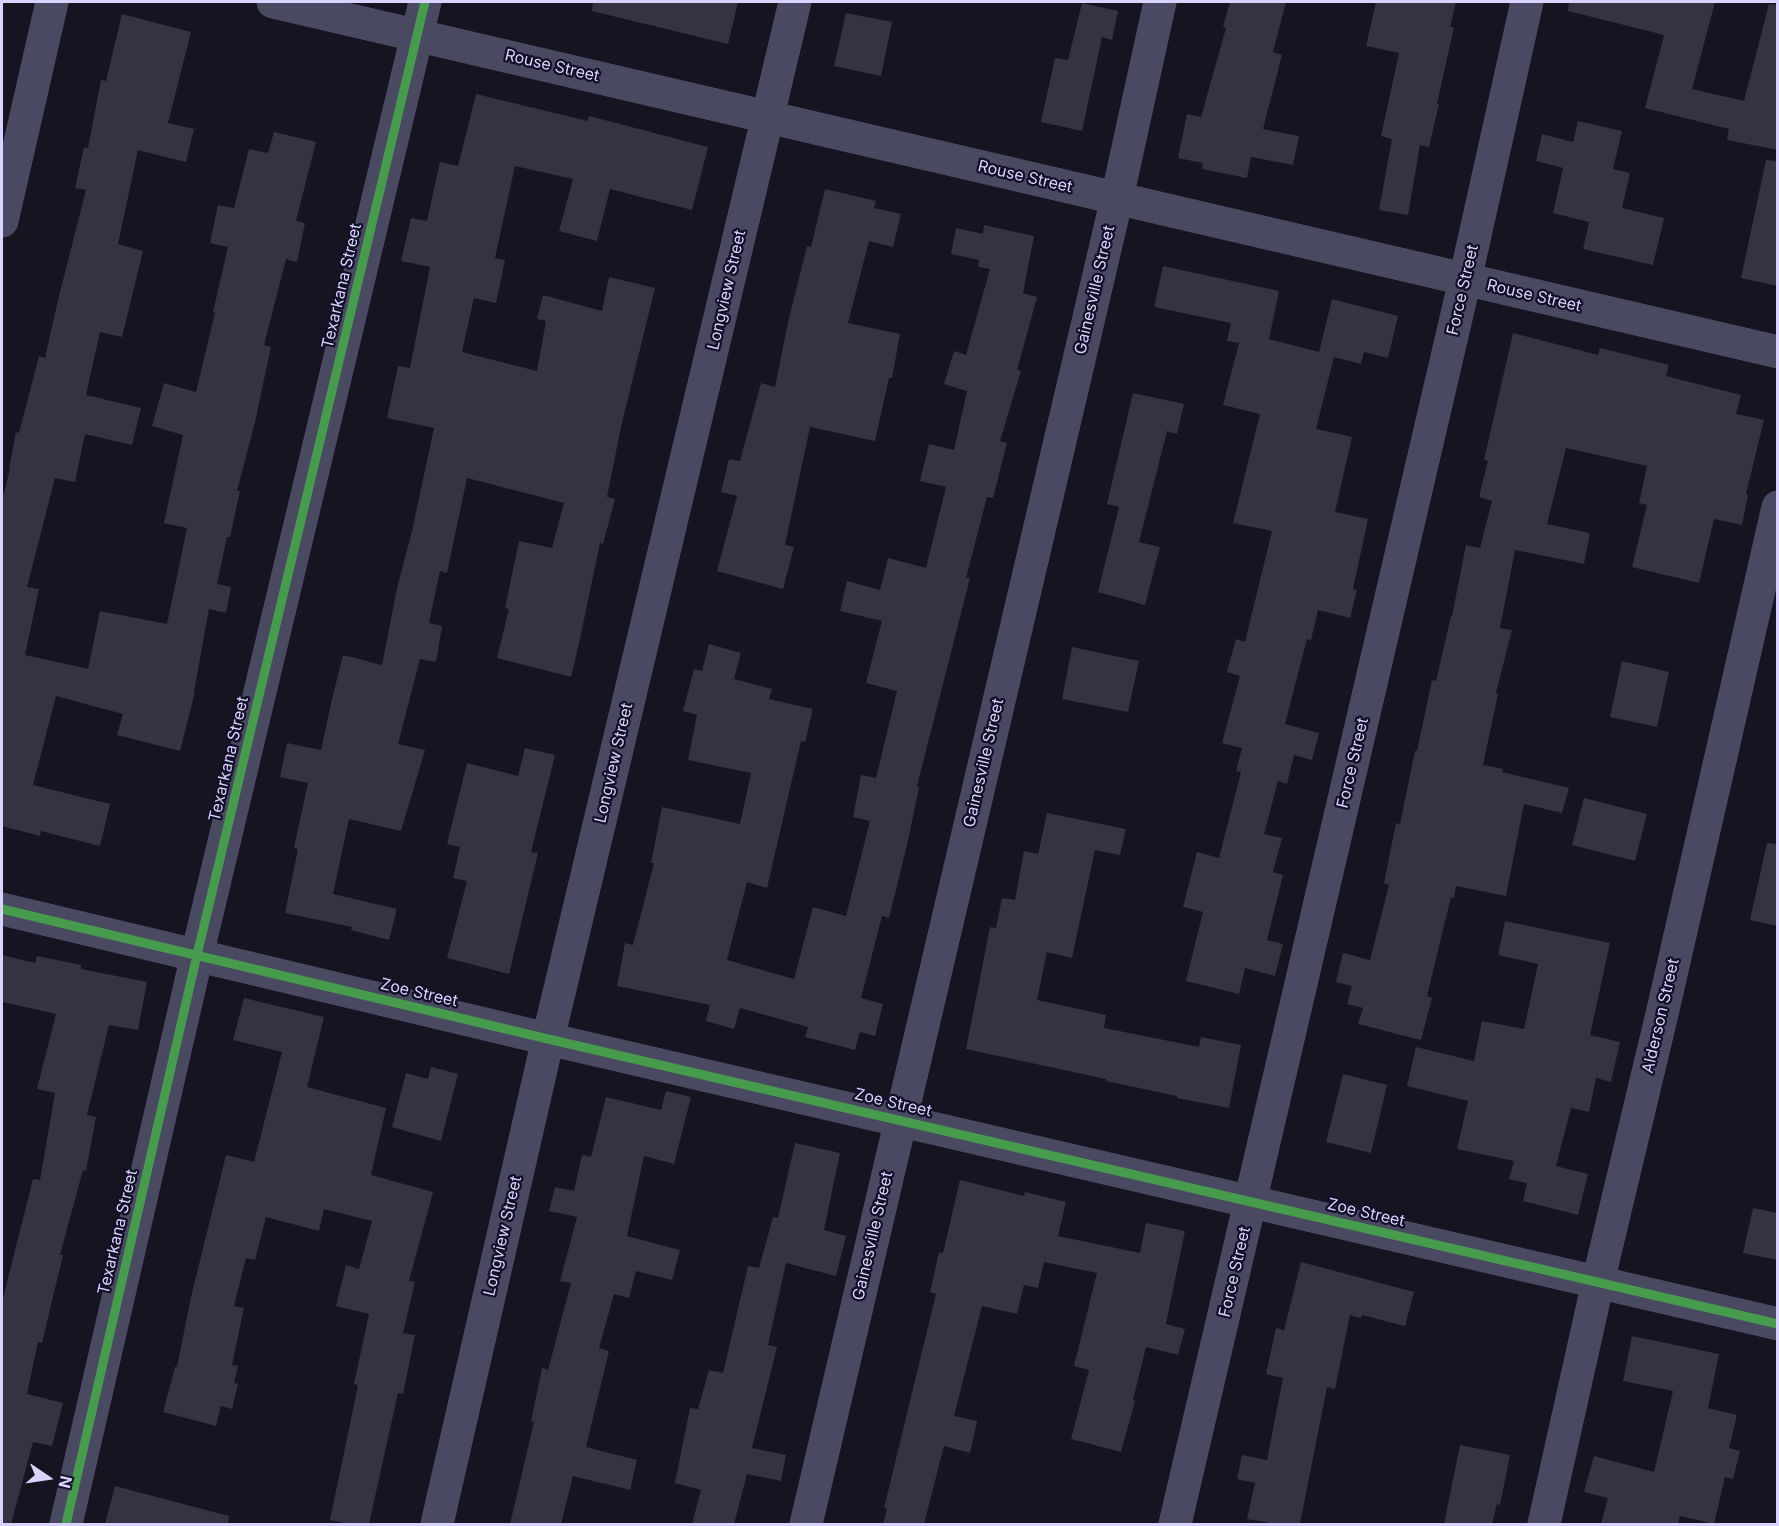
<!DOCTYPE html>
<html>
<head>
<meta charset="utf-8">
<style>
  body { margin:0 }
  #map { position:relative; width:1779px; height:1526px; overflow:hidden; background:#161421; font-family:Inter,sans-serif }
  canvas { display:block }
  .frame { position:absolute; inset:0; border:3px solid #d9d4ff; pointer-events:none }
  .north { position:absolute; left:18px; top:1448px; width:60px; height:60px; -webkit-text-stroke:4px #130f26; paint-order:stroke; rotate:103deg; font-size:16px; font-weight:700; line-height:24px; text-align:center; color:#d9d4ff }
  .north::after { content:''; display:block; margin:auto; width:21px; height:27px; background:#d9d4ff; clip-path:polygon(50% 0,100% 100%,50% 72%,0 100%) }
</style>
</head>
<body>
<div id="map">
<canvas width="1779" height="1526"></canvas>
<div class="frame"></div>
<div class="north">N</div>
</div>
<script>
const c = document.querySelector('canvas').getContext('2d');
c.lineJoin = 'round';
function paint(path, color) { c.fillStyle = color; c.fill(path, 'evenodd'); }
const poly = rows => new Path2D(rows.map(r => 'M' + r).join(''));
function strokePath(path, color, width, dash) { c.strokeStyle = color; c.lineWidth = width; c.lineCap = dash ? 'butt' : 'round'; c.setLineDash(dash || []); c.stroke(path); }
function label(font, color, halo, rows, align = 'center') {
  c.font = font + ' Inter,sans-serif'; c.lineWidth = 4.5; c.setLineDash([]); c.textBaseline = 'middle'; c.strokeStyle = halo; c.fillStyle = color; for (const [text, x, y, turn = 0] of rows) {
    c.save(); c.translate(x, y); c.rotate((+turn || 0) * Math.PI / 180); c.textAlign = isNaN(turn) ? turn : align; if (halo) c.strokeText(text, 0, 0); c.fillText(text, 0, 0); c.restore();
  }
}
paint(poly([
  [593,2,738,2,728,44,592,11],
  [1230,2,1286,2,1273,52,1282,55,1263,129,1299,136,1293,165,1251,157,1247,178,1202,169,1203,163,1178,158,1187,114,1201,117,1226,28,1223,27],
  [1376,2,1456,2,1450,27,1454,27,1437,104,1439,104,1429,147,1420,145,1408,215,1379,210,1392,139,1381,136,1399,53,1366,46],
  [1569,2,1715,2,1692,89,1744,101,1769,4,1778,5,1778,150,1727,140,1729,129,1645,108,1664,35,1568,11],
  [1082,3,1118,11,1112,40,1102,37,1082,131,1041,122,1055,58,1068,60],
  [846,13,892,22,881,76,834,66],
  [122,14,191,32,168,123,194,129,186,162,138,150,118,244,143,251,122,337,100,332,86,395,141,408,132,445,85,434,75,482,55,478,27,587,39,589,25,655,88,669,100,611,167,624,187,528,164,523,183,435,152,426,164,383,196,392,215,313,213,312,228,247,210,243,218,205,234,208,249,149,268,153,274,132,316,142,296,221,305,223,297,262,286,259,264,345,271,347,255,422,237,491,240,491,230,537,227,537,217,584,231,587,226,613,209,609,194,692,195,692,180,751,117,735,123,714,56,696,33,785,110,804,100,846,41,831,40,836,2,826,2,501,10,469,9,468,16,432,19,433,39,356,45,358,58,300,86,190,75,188,84,147,88,148,101,80,106,81],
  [476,94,588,121,589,116,708,147,692,210,610,189,597,241,559,231,573,179,515,166,495,258,505,260,496,303,474,298,462,352,537,371,546,321,537,319,543,295,602,311,609,277,655,288,621,427,607,497,615,499,603,544,600,543,580,639,571,677,497,658,509,609,505,608,519,541,552,548,564,503,467,478,447,573,440,571,429,623,442,626,436,662,420,659,398,744,425,750,401,831,349,819,333,894,397,909,389,940,351,930,352,927,285,913,298,849,294,848,308,783,280,777,287,743,321,750,332,699,343,655,382,665,397,588,412,531,434,428,387,418,398,366,410,368,430,267,401,261,411,218,427,221,440,162,458,166],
  [1578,121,1622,131,1613,169,1630,173,1622,208,1664,218,1653,265,1583,249,1589,222,1553,213,1563,168,1536,161,1542,134,1573,142],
  [1766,160,1778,161,1778,286,1741,278],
  [825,189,876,201,874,208,901,214,893,247,869,241,848,323,900,334,892,378,889,378,875,441,810,427,785,545,794,547,783,589,717,571,737,496,721,492,729,459,740,461,761,383,775,387,788,322,807,246,811,247],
  [984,225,1034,236,1023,293,1037,297,1017,370,1021,371,1000,441,1007,443,993,498,987,497,966,578,970,578,917,786,919,787,908,841,889,918,882,916,861,998,883,1004,875,1036,860,1032,855,1050,805,1037,808,1027,740,1008,734,1029,706,1021,710,1005,617,986,625,943,633,945,654,863,651,863,662,807,740,824,751,773,688,760,697,715,683,711,694,669,702,671,709,644,741,653,734,679,772,689,769,699,813,709,805,742,801,741,767,888,747,882,727,960,794,979,813,907,846,916,870,821,853,817,861,775,876,778,897,691,866,683,882,621,840,611,847,581,880,590,888,558,926,568,946,487,920,481,929,444,954,450,967,391,944,384,954,351,966,355,990,269,978,267,979,260,951,254,956,228,983,234],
  [1163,266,1279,291,1269,339,1319,352,1332,299,1398,316,1388,358,1364,352,1361,364,1334,357,1316,429,1352,437,1335,512,1368,519,1353,589,1357,590,1350,618,1318,610,1311,640,1307,639,1285,724,1319,733,1312,760,1294,755,1287,784,1278,781,1264,834,1282,838,1273,872,1283,875,1267,940,1283,944,1275,976,1245,968,1239,994,1186,981,1203,912,1183,907,1197,852,1219,858,1241,772,1236,771,1242,748,1222,743,1240,676,1227,672,1236,639,1245,642,1272,531,1233,523,1260,414,1223,405,1239,343,1227,341,1231,323,1154,307],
  [1513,333,1598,355,1600,348,1669,365,1666,376,1741,395,1736,414,1764,420,1746,494,1748,495,1742,525,1714,519,1699,583,1632,567,1647,505,1639,503,1647,466,1566,448,1547,524,1590,533,1584,564,1515,550,1500,628,1512,630,1496,693,1498,694,1483,765,1503,769,1502,772,1569,788,1562,813,1524,804,1506,896,1456,886,1454,898,1451,897,1427,996,1432,998,1421,1040,1358,1024,1363,1008,1347,1004,1352,986,1336,982,1343,953,1370,960,1389,885,1384,883,1396,823,1400,824,1415,751,1417,751,1432,680,1436,681,1451,616,1452,616,1466,545,1480,548,1492,501,1479,497,1488,461,1484,460],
  [1133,393,1184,404,1177,434,1167,431,1139,542,1160,547,1145,605,1098,592,1119,507,1107,504],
  [1072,647,1139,661,1128,712,1062,699],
  [1622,661,1669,672,1657,727,1610,717],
  [525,748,555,755,531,852,538,853,509,974,447,958,467,881,453,878,460,847,447,844,467,763,518,776],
  [1584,798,1647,814,1635,861,1572,845],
  [1047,813,1126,829,1120,855,1095,850,1072,958,1047,952,1037,1000,1106,1015,1104,1028,1199,1047,1201,1037,1241,1045,1229,1108,1177,1098,1177,1096,1106,1081,1106,1079,966,1049,990,927,996,928,1002,898,1015,900,1024,851,1038,854],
  [1767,843,1778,844,1778,926,1750,920],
  [1505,921,1610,943,1590,1035,1620,1042,1611,1082,1596,1078,1589,1112,1571,1108,1556,1166,1588,1174,1578,1215,1523,1201,1527,1183,1509,1179,1514,1161,1457,1149,1468,1101,1407,1086,1416,1047,1474,1061,1482,1021,1524,1029,1538,964,1498,955],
  [2,955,35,963,37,956,81,965,81,969,147,982,138,1030,109,1025,87,1115,96,1117,86,1171,83,1170,60,1255,63,1255,42,1343,38,1342,27,1394,63,1403,52,1446,33,1442,11,1524,2,1524,2,1302,33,1179,40,1180,55,1093,37,1089,56,1014,2,1002],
  [244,998,324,1017,307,1087,386,1108,371,1175,433,1192,409,1281,415,1282,403,1333,415,1335,403,1394,398,1393,369,1524,350,1524,330,1520,358,1385,354,1384,369,1314,336,1306,346,1265,359,1269,372,1221,324,1209,319,1231,266,1217,255,1260,246,1258,234,1306,244,1308,232,1365,238,1366,234,1383,238,1384,232,1409,221,1406,216,1426,163,1412,175,1367,177,1367,191,1297,226,1155,254,1162,282,1052,233,1040],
  [431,1067,458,1074,441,1141,392,1127,406,1073,428,1079],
  [1343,1074,1387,1085,1371,1153,1326,1142],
  [666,1091,691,1097,674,1164,644,1156,627,1236,680,1250,672,1280,636,1271,629,1298,614,1294,599,1348,609,1351,586,1447,637,1460,630,1490,573,1476,561,1524,510,1524,534,1422,531,1421,542,1368,548,1370,571,1283,560,1281,577,1217,549,1211,555,1187,574,1191,582,1155,591,1157,606,1097,661,1110],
  [795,1143,840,1153,824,1230,846,1236,836,1276,786,1263,768,1345,777,1347,752,1448,786,1455,781,1481,747,1474,734,1524,692,1524,701,1490,675,1483,690,1408,698,1409,709,1370,723,1373,748,1266,759,1268,773,1217,778,1218],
  [960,1180,1024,1196,1025,1192,1066,1202,1058,1236,1140,1253,1146,1223,1185,1231,1166,1324,1185,1329,1178,1355,1146,1347,1133,1400,1135,1401,1121,1452,1071,1439,1089,1370,1074,1366,1097,1273,1044,1262,1038,1288,1024,1285,1017,1314,982,1306,954,1416,977,1421,970,1453,944,1446,924,1524,883,1524,887,1509,884,1508,936,1294,930,1292,939,1252,943,1253],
  [1753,1208,1778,1213,1778,1260,1743,1253],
  [1301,1262,1414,1292,1405,1326,1362,1315,1361,1318,1350,1315,1335,1389,1327,1387,1300,1524,1276,1524,1247,1519,1255,1483,1237,1479,1242,1455,1267,1460,1283,1378,1266,1374,1276,1328,1284,1330],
  [1632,1336,1719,1354,1708,1408,1737,1415,1729,1448,1740,1451,1733,1479,1725,1477,1714,1524,1680,1516,1678,1524,1601,1524,1608,1498,1584,1492,1594,1456,1654,1472,1673,1391,1623,1381],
  [1460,1445,1510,1455,1500,1505,1497,1504,1492,1524,1444,1524],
  [115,1486,229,1516,228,1524,105,1524]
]), '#343243');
strokePath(poly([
  [273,2,1778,352],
  [2,221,52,2],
  [2,909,548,1039,1778,1324],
  [66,1524,197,955,425,2],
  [437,1524,548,1039,795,2],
  [806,1524,1117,198,1160,2],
  [1175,1524,1465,280,1527,2],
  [1544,1524,1598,1282,1662,1014,1778,507]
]), '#4a4962', 33);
strokePath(poly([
  [2,909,548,1039,1778,1324],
  [66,1524,197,955,425,2]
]), '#469c4c', 9);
label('16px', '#d9d4ff', '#130f26', [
  ["Rouse Street",552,66,13],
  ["Rouse Street",1025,177,13],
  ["Texarkana Street",342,286,-77],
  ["Longview Street",727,290,-77],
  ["Gainesville Street",1095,290,-77],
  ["Force Street",1463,290,-77],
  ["Rouse Street",1534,296,13],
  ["Texarkana Street",229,759,-77],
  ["Longview Street",614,763,-77],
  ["Gainesville Street",984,763,-77],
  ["Force Street",1353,763,-77],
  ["Zoe Street",419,993,13],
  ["Alderson Street",1661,1016,-77],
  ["Zoe Street",893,1103,13],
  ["Zoe Street",1366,1213,13],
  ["Texarkana Street",118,1232,-77],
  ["Longview Street",503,1236,-77],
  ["Gainesville Street",873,1236,-77],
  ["Force Street",1235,1272,-77]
]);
</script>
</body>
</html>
